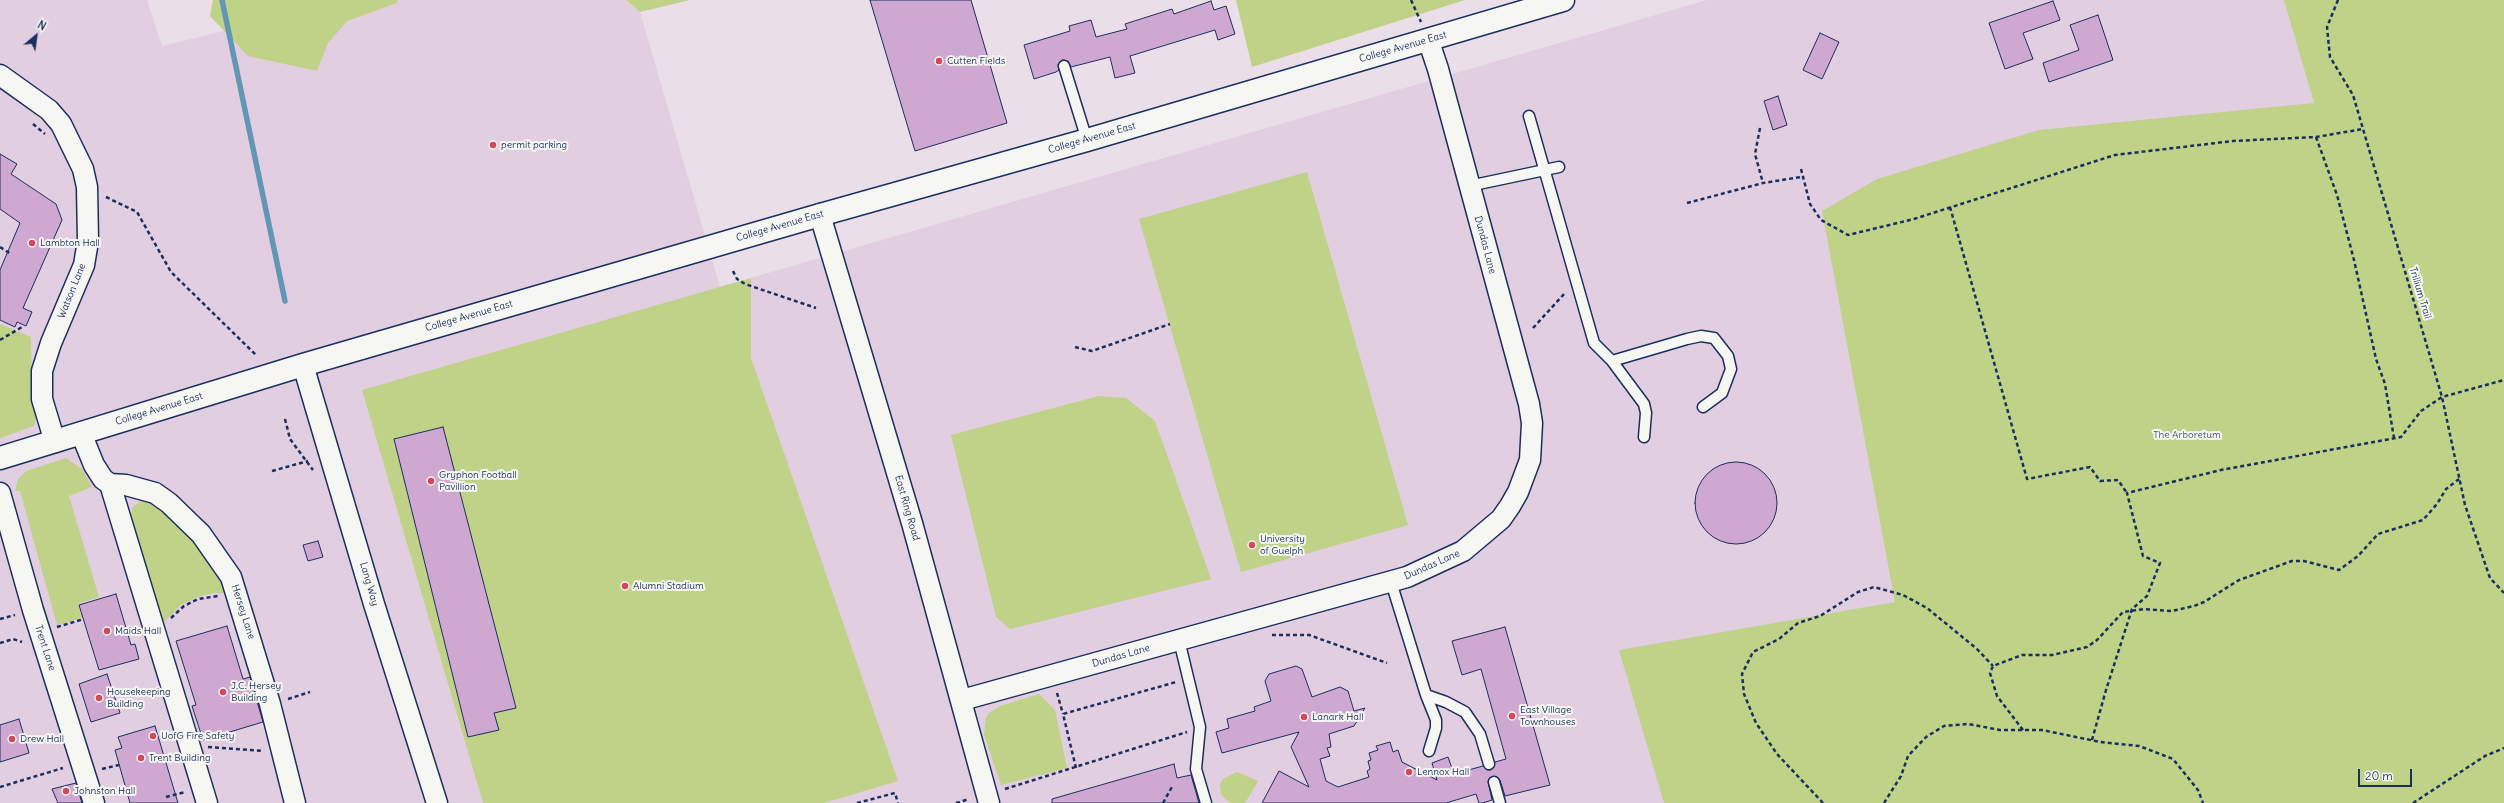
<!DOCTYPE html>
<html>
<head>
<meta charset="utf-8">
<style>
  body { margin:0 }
  #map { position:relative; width:2504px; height:803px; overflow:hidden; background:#eadfe8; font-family:Delius,sans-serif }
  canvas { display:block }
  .north { position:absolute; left:16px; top:16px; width:40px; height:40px; -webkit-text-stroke:3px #f6f6f2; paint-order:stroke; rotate:29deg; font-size:11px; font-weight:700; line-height:16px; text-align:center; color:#1b2f5e }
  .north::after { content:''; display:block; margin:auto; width:14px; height:18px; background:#1b2f5e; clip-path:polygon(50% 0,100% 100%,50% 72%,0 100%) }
  .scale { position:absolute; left:2358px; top:769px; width:54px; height:18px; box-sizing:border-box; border:2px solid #1b2f5e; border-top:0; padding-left:5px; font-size:12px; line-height:14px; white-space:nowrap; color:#1b2f5e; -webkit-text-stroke:3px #f6f6f2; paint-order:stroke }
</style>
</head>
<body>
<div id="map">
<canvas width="2504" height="803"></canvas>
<div class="north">N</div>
<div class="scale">20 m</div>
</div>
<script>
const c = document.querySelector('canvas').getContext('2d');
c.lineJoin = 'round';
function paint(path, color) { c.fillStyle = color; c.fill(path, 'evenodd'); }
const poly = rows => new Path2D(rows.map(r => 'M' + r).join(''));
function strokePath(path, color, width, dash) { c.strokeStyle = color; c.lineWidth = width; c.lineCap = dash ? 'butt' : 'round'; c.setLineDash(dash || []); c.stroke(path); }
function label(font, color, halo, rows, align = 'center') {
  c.font = font + ' Delius,sans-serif'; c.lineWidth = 4; c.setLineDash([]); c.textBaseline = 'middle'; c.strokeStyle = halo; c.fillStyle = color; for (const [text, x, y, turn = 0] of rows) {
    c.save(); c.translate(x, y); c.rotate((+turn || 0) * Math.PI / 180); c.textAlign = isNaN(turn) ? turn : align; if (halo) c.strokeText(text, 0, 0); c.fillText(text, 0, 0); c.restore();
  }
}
paint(poly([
  [0,0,147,0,162,46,351,0,626,0,640,12,720,287,1707,0,2504,0,2504,803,0,803]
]), '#e2cee1');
paint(poly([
  [213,0,397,0,397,3,347,21,328,43,317,71,248,56,210,16],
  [626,0,690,0,640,12],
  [1236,0,1465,0,1252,67],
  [2284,0,2504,0,2504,803,1664,803,1619,650,1895,602,1822,211,1877,179,2039,130,2314,103],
  [1307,172,1408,525,1241,572,1139,219],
  [751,278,751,358,898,781,824,803,483,803,362,390],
  [0,324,31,337,32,395,36,418,34,426,0,438],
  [1099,396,1126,398,1155,421,1211,579,1010,629,996,617,951,435],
  [66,458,82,469,92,487,69,496,99,597,78,604,82,618,57,625,20,491,15,491,18,479,26,471],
  [142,501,156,504,172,516,198,545,216,572,225,593,214,593,197,597,181,605,162,624,129,517,134,506],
  [1039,694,1055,710,1067,768,1001,785,984,735,986,718,989,713,1000,706],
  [1237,772,1258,781,1245,803,1230,803,1221,795,1220,784,1223,779]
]), '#bfd288');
strokePath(poly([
  [222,0,285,301]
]), '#6197b5', 5.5);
const building = poly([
  [870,0,971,0,1007,123,915,151,870,0],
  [1211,1,1214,10,1226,6,1235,34,1218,40,1215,30,1130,56,1135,73,1115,78,1110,57,1071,67,1068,61,1062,60,1058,64,1059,70,1056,72,1034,79,1024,45,1070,31,1069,26,1091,20,1096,37,1127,29,1125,24,1172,9,1174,14,1211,1],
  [2053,1,2060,20,2023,33,2033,59,2005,69,1989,23,2053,1],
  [2098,15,2113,60,2049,82,2043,63,2079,50,2070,25,2098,15],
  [1820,33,1839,42,1822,79,1803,70,1820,33],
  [1778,96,1787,125,1773,130,1764,101,1778,96],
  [0,154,17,164,11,174,56,204,62,220,23,308,32,312,26,326,17,322,15,327,0,320,0,270,20,223,0,209,0,154],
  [443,427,516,708,494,713,499,730,468,737,394,439,443,427],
  '1695 503a41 41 0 1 1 82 0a41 41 0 1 1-82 0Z',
  [318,541,323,557,308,561,303,545,318,541],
  [116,594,131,645,135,644,139,659,99,670,79,605,116,594],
  [227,626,243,679,250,677,263,722,203,740,192,706,196,705,176,641,227,626],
  [1505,627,1550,785,1505,796,1500,780,1493,776,1488,781,1492,800,1483,803,1479,803,1476,794,1446,803,1262,803,1279,771,1309,787,1291,747,1299,732,1222,753,1216,732,1229,728,1227,719,1255,711,1254,707,1271,701,1265,681,1269,674,1296,666,1302,669,1312,697,1340,687,1348,691,1354,711,1365,708,1354,726,1329,734,1331,747,1327,748,1330,756,1320,759,1326,781,1338,787,1369,777,1367,771,1370,769,1368,761,1371,760,1369,753,1378,750,1376,746,1390,742,1393,752,1398,750,1402,762,1437,780,1432,763,1448,757,1454,774,1483,766,1487,770,1491,770,1495,762,1506,759,1481,669,1462,675,1452,641,1505,627],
  [107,674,120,713,91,722,79,684,107,674],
  [19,719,29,753,0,762,0,725,19,719],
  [155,726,178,803,130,803,115,750,122,748,118,737,155,726],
  [1174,764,1177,778,1191,775,1199,803,1052,803,1052,799,1174,764],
  [76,783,82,803,58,803,52,789,76,783]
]);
paint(building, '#cea8d1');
strokePath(building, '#1b2f5e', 1);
const service = poly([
  [1064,66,1087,140],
  [1529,116,1594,343,1612,361,1644,404,1646,413,1644,437],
  [1469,186,1559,167],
  [1612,361,1687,339,1701,336,1714,338,1728,356,1731,369,1722,393,1703,407],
  [1391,582,1426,695,1446,702,1465,712,1480,734,1489,764],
  [1179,640,1200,727,1196,769,1206,803],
  [1426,695,1436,720,1436,728,1429,751],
  [1494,782,1500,803]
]);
const minor = poly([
  [0,75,49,110,61,124,83,169,87,187,88,241,84,265,51,343,42,371,42,399,55,442],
  [820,215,912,523,989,803],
  [303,365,374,604,437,803],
  [81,433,94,465,103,479,110,484,126,485,155,493,169,503,201,534,231,577,270,704,295,803],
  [110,484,207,803],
  [0,493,33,610,94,803],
  [962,700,1407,577,1463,551,1501,519,1510,506,1518,492,1530,460,1532,423,1529,404,1438,69,1428,39]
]);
const tertiary = poly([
  [820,215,1087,140,1563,0]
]);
const secondary = poly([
  [0,458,303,365,820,215]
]);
strokePath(service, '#1b2f5e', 13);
strokePath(minor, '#1b2f5e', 23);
strokePath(tertiary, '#1b2f5e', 25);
strokePath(secondary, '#1b2f5e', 25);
strokePath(poly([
  [1411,0,1421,22],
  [2338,0,2327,27,2330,57,2353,95,2442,397,2465,505,2490,578,2504,593],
  [33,124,45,134],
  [1760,128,1755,154,1763,183],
  [2316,137,2337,195,2354,260,2376,359,2385,384,2394,438],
  [1801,169,1810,204,1821,220,1848,235,1914,219,2115,155,2233,141,2316,137,2363,129],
  [106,197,137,212,171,272,256,355],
  [1687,203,1763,183,1801,177],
  [1950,207,2027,479,2090,467,2100,481,2118,480,2127,493],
  [0,247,11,254],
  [733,271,737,279,745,284,816,308],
  [1533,328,1565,293],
  [0,340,22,327],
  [1075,347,1092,351,1170,324],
  [285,419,290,439,313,470],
  [272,471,308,461],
  [171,618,184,606,198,599,218,596],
  [0,619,15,615],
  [57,627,84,619],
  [1272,635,1309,635,1387,663],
  [0,643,13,639,22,642],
  [1057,693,1063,714],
  [288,699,310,692],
  [2023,730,1997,696,1990,673,1993,666,2022,655,2052,655,2087,647,2097,640,2123,612,2144,609,2172,611,2194,606,2204,602,2239,580,2292,561,2304,561,2339,570,2358,556,2378,534,2423,520,2437,504,2446,489,2459,479],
  [2092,740,2106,690,2132,609,2147,596,2160,563,2143,556,2127,493,2221,470,2401,437,2421,411,2442,397,2504,380],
  [208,747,263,751],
  [1076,768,1063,714,1176,682],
  [102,769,119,765],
  [0,787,63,768],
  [1005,789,1187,732],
  [166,797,185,792],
  [857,803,895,793,898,803],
  [956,803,969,799],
  [1163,803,1173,785],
  [1823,803,1777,754,1756,723,1744,694,1742,674,1753,652,1779,639,1798,623,1820,616,1858,592,1874,587,1903,595,1927,608,1977,649,1993,666],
  [1884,803,1901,776,1908,756,1926,737,1944,726,1968,724,2000,730,2042,730,2100,742,2139,746,2173,759,2198,790,2203,803],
  [2413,803,2485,756,2504,748]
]), '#1b2f5e', 2.5, [4, 3]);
strokePath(service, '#f6f6f2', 10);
strokePath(minor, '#f6f6f2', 20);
strokePath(tertiary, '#f6f6f2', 22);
strokePath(secondary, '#f6f6f2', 22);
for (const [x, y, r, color] of [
  [939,61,4,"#d1495b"],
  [493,145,4,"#d1495b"],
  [32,243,4,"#d1495b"],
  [431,481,4,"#d1495b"],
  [1252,545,4,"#d1495b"],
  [625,586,4,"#d1495b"],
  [107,631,4,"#d1495b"],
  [223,692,4,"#d1495b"],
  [99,698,4,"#d1495b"],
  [1512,716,4,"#d1495b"],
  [1304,717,4,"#d1495b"],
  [153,736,4,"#d1495b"],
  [12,739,4,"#d1495b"],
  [141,758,4,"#d1495b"],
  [1409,772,4,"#d1495b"],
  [66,791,4,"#d1495b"]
]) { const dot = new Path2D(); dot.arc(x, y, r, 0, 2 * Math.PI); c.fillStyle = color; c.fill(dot); strokePath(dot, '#f6f6f2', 1.5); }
label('10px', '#1b2f5e', '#f6f6f2', [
  ["College Avenue East",1403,47,-16],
  ["College Avenue East",1092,138,-16],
  ["College Avenue East",780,226,-16],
  ["Dundas Lane",1485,245,75],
  ["Watson Lane",72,291,-68],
  ["Trillium Trail",2420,293,73],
  ["College Avenue East",469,316,-16],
  ["College Avenue East",159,409,-17],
  ["East Ring Road",907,508,74],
  ["Dundas Lane",1432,565,-24],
  ["Lang Way",369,584,74],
  ["Hersey Lane",243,612,72],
  ["Trent Lane",45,648,72],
  ["Dundas Lane",1121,656,-16]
]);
label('10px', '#1b2f5e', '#f6f6f2', [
  ["Cutten Fields",947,61],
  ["permit parking",501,145],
  ["Lambton Hall",40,243],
  ["Gryphon Football",439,475],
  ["Pavillion",439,487],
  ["University",1260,539],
  ["of Guelph",1260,551],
  ["Alumni Stadium",633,586],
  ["Maids Hall",115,631],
  ["J.C. Hersey",231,686],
  ["Building",231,698],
  ["Housekeeping",107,692],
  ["Building",107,704],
  ["East Village",1520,710],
  ["Townhouses",1520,722],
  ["Lanark Hall",1312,717],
  ["UofG Fire Safety",161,736],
  ["Drew Hall",20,739],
  ["Trent Building",149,758],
  ["Lennox Hall",1417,772],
  ["Johnston Hall",74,791]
], 'left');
label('10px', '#445868', '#f6f6f2', [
  ["The Arboretum",2187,435]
]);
</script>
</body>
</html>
